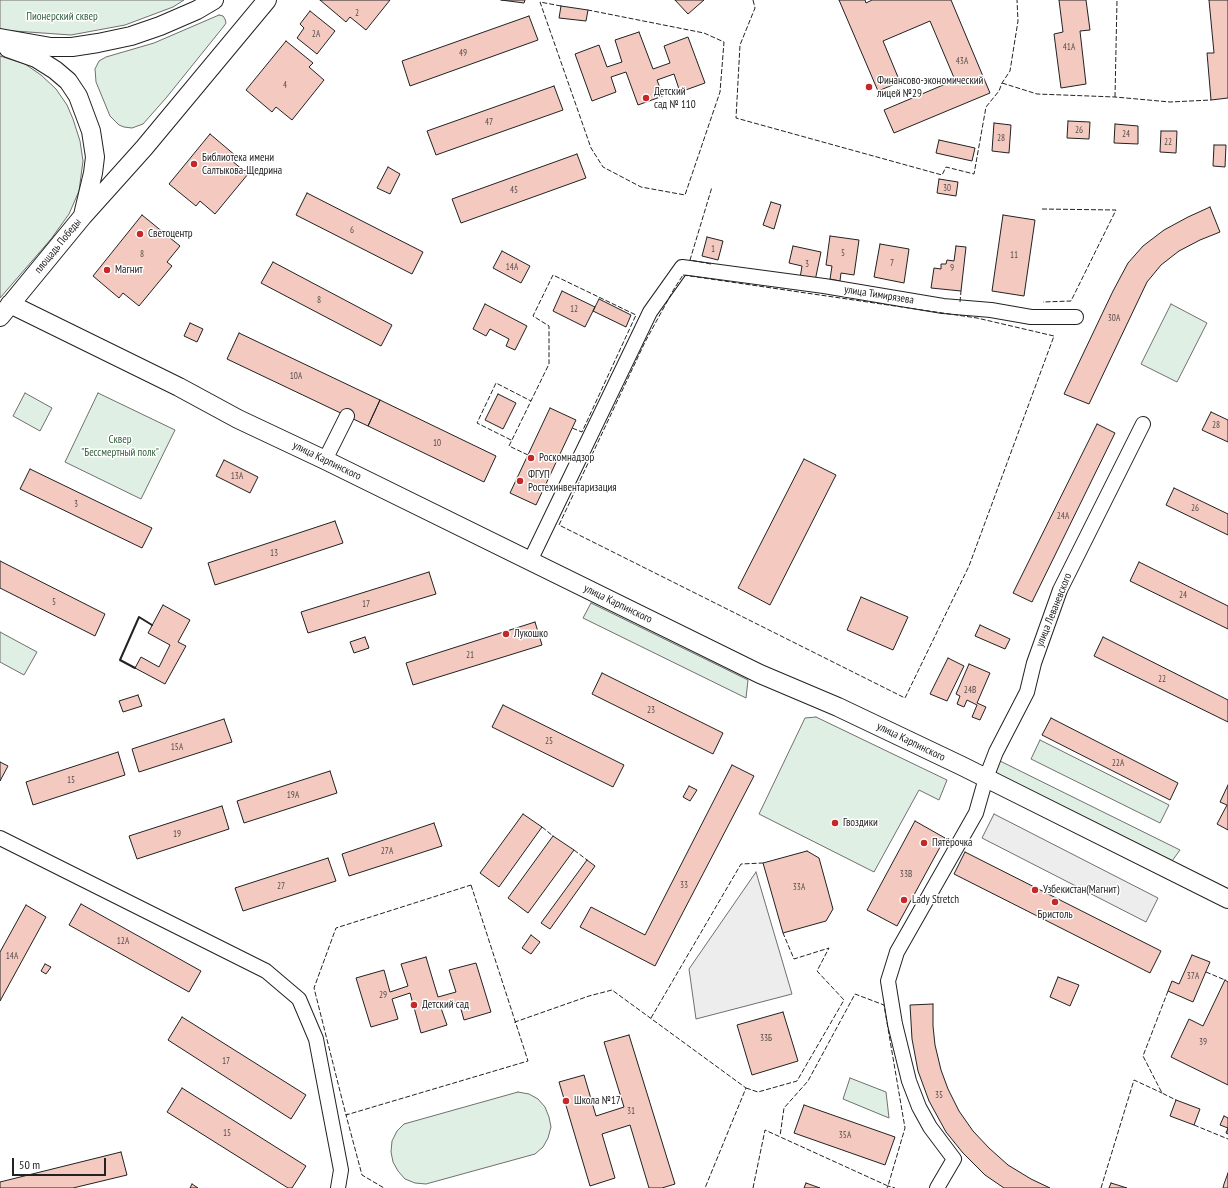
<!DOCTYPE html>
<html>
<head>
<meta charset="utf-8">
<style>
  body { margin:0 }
  #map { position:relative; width:1228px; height:1188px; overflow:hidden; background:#fff; font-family:"PT Sans Narrow",sans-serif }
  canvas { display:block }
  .scale { position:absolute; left:12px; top:1158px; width:94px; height:18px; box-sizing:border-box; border:2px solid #222; border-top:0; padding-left:5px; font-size:12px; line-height:14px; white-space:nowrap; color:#222; -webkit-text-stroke:3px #fff; paint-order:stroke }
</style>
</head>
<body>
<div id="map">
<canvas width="1228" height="1188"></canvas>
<div class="scale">50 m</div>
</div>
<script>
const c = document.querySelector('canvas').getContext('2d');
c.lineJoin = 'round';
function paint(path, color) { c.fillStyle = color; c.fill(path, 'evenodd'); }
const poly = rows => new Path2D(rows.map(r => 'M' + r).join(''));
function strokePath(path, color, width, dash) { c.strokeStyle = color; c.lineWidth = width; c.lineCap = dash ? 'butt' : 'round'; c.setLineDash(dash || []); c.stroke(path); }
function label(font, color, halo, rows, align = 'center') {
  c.font = font + ' "PT Sans Narrow",sans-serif'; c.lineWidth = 3; c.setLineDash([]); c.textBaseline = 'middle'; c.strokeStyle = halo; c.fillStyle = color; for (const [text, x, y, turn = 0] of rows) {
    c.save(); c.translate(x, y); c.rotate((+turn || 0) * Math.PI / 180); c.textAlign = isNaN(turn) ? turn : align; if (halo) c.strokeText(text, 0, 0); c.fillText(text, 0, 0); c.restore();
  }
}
const green = poly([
  [0,0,184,0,173,7,125,25,71,35,0,30,0,0],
  [219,15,223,16,225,19,226,23,224,26,166,98,143,124,132,128,124,127,119,125,110,116,96,82,95,69,99,61,106,57,154,43,219,15],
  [0,56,25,64,41,75,56,89,67,105,73,119,80,141,83,161,79,191,69,214,51,239,0,298,0,56],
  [1171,304,1207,323,1177,382,1141,364,1171,304],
  [25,393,52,408,40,431,13,416,25,393],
  [98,393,175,430,141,499,65,462,98,393],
  [591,603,748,680,746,698,583,618,591,603],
  [0,632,37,652,24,675,0,662,0,632],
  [816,717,947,780,939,800,919,790,874,872,759,814,805,718,816,717],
  [1040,740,1169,805,1160,823,1031,759,1040,740],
  [1000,761,1180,850,1172,861,995,773,1000,761],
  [850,1078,886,1092,889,1118,843,1099,850,1078],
  [518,1092,529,1094,538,1099,545,1107,549,1117,551,1127,548,1138,543,1147,535,1154,426,1184,415,1183,405,1179,398,1171,393,1162,391,1152,392,1141,397,1131,404,1124,518,1092]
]);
paint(green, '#e0efe3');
strokePath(green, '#6f6f6f', 1);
const parking = poly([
  [994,814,1158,898,1146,922,982,838,994,814],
  [756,872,792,994,696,1019,689,969,756,872]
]);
paint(parking, '#ededed');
strokePath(parking, '#6f6f6f', 1);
const building = poly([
  [320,0,390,0,366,30,350,17,346,22,320,0],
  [501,0,525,0,524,3,501,0],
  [675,0,704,0,688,14,675,0],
  [839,0,865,0,866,3,872,0,951,0,990,93,894,133,884,110,955,80,930,21,883,41,900,82,878,91,839,0],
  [1059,0,1086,0,1090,30,1080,31,1086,84,1061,88,1054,34,1063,32,1059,0],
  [1209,0,1228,0,1228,98,1211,100,1207,53,1214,53,1209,0],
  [561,6,588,10,586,21,559,18,561,6],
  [310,11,335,31,317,54,297,38,304,28,300,24,310,11],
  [529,16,538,40,410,86,402,61,529,16],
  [639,32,653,69,670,63,664,46,688,37,705,83,680,92,674,74,657,80,663,96,638,105,626,72,611,77,616,92,592,101,575,54,599,45,607,67,622,62,615,40,639,32],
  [286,41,313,63,309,67,324,80,292,120,276,107,272,112,246,90,286,41],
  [554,86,563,110,436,155,427,131,554,86],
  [1068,121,1090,122,1089,139,1067,138,1068,121],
  [994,123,1011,125,1009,153,992,151,994,123],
  [1115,124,1138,126,1138,144,1114,143,1115,124],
  [1161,131,1177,131,1176,153,1160,152,1161,131],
  [210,134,236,156,232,161,248,174,215,214,200,201,196,206,169,184,210,134],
  [939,140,975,148,972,161,936,153,939,140],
  [1214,145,1226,145,1225,167,1213,166,1214,145],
  [577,154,586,178,461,223,452,199,577,154],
  [388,167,400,174,390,194,377,188,388,167],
  [939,179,958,182,956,196,937,193,939,179],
  [307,193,423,252,412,274,296,215,307,193],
  [771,202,781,205,774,229,763,225,771,202],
  [1210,207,1220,232,1200,240,1179,251,1161,265,1147,282,1089,404,1064,394,1113,291,1128,263,1143,246,1164,230,1188,217,1210,207],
  [142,215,180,246,167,262,172,266,139,306,123,293,119,298,93,276,142,215],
  [1003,215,1035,220,1024,296,992,291,1003,215],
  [830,236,859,240,854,275,841,273,840,281,830,279,832,266,826,265,830,236],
  [707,237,723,241,718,260,702,256,707,237],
  [880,244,909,249,904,283,874,277,880,244],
  [793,246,821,252,815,281,800,278,802,266,789,263,793,246],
  [956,246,966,247,961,291,931,288,934,268,941,269,941,264,946,264,947,260,954,261,956,246],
  [502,251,530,266,521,283,493,268,502,251],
  [273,262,392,325,381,346,261,283,273,262],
  [562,291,595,307,585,327,553,311,562,291],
  [599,299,631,315,626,327,593,311,599,299],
  [485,304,527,326,515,350,506,346,509,339,490,329,486,336,473,329,485,304],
  [190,323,203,329,197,342,184,336,190,323],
  [239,333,380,400,368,426,227,359,239,333],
  [498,394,516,403,503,429,485,420,498,394],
  [380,400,496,456,484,482,368,426,380,400],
  [550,408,576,420,536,505,510,493,550,408],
  [1211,412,1228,420,1228,442,1202,430,1211,412],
  [1097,424,1115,433,1032,602,1013,593,1097,424],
  [804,459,836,475,770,605,738,588,804,459],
  [224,460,258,477,250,493,216,476,224,460],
  [30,469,152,528,142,548,20,489,30,469],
  [1174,488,1228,514,1228,535,1166,505,1174,488],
  [335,521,343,543,215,585,208,563,335,521],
  [0,561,105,614,95,636,0,588,0,561],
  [1139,562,1228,606,1228,629,1130,581,1139,562],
  [429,572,436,594,308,633,301,612,429,572],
  [861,597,908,617,893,650,847,630,861,597],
  [163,605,190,620,178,642,186,646,165,684,135,668,141,657,159,667,170,645,148,633,163,605],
  [535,622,542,645,413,685,406,663,535,622],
  [980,625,1010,639,1005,649,975,636,980,625],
  [365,637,369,648,354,653,350,642,365,637],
  [1103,637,1228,700,1228,722,1094,656,1103,637],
  [948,658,964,666,947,701,930,694,948,658],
  [969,664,990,673,977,703,986,707,980,720,972,717,977,705,967,700,964,707,957,704,960,696,956,694,969,664],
  [602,673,723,733,713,754,592,694,602,673],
  [138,695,142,706,123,712,119,701,138,695],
  [503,705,624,765,613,787,492,727,503,705],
  [1051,718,1178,783,1170,800,1042,735,1051,718],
  [224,719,232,742,139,772,132,749,224,719],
  [118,752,125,775,33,805,26,782,118,752],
  [0,762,8,766,0,781,0,762],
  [732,765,754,776,655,966,580,927,591,907,645,935,732,765],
  [330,771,337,793,244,823,237,801,330,771],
  [1228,785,1228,830,1217,824,1227,805,1220,802,1228,785],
  [689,786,697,790,690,801,683,797,689,786],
  [222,806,229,829,137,859,129,836,222,806],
  [523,814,542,827,499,887,480,873,523,814],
  [915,821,945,838,897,926,867,910,915,821],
  [434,823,442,846,349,876,342,854,434,823],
  [553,836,574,850,528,913,508,898,553,836],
  [807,851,819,858,833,909,826,921,783,933,763,863,807,851],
  [965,852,1161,951,1150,973,954,874,965,852],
  [328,858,336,881,243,911,235,888,328,858],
  [587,860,595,866,550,929,541,923,587,860],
  [81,904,201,971,189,992,69,925,81,904],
  [26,905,46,917,0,1001,0,952,26,905],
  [531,935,540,942,531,954,522,948,531,935],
  [1192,955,1210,962,1193,1002,1168,991,1172,981,1179,984,1192,955],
  [426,957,438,997,456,992,449,970,476,963,491,1012,464,1020,459,1002,441,1008,447,1025,421,1033,410,993,392,999,398,1019,371,1027,356,978,384,970,390,992,408,986,401,964,426,957],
  [45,964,51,967,46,974,41,971,45,964],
  [1058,977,1079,985,1070,1006,1050,997,1058,977],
  [1225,980,1228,982,1228,1085,1171,1057,1189,1019,1203,1026,1225,980],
  [933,1004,933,1026,935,1045,941,1070,948,1089,959,1111,973,1131,989,1148,1008,1165,1031,1179,1050,1188,1004,1188,985,1175,963,1153,946,1132,929,1101,918,1071,912,1039,910,1005,933,1004],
  [783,1012,798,1061,752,1075,737,1025,783,1012],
  [182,1017,306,1095,291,1119,168,1040,182,1017],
  [629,1035,675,1184,662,1188,649,1188,630,1125,602,1134,615,1178,590,1186,559,1082,584,1075,596,1116,624,1107,604,1042,629,1035],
  [182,1088,306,1166,292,1188,288,1188,167,1112,182,1088],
  [1176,1100,1200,1109,1194,1125,1170,1116,1176,1100],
  [804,1105,895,1137,885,1165,794,1133,804,1105],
  [1224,1116,1228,1118,1228,1134,1226,1133,1228,1128,1220,1125,1224,1116],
  [121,1152,127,1175,73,1188,0,1188,0,1182,121,1152],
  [1228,1173,1228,1188,1223,1188,1224,1184,1228,1173],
  [806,1183,820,1188,804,1188,806,1183],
  [1111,1183,1127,1188,1109,1188,1111,1183],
  [192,1184,198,1188,190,1188,192,1184]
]);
paint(building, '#f3c9c0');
strokePath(building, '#222', 1);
const minor = poly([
  [325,460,347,416],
  [530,561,650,312,682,267,824,286,943,306,991,310,1031,317,1076,317],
  [0,838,266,971,299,999,316,1039,341,1170,338,1188],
  [937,1188,954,1159,930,1127,919,1107,909,1081,895,1024,888,981,897,952,976,813,986,778,996,752,1027,692,1034,663,1060,590,1143,424]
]);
const major = poly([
  [0,38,51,47,72,47,98,43,131,36,160,26,197,10,214,0],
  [8,48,36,58,55,70,68,81,78,96,91,131,95,157,93,173,83,215],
  [10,304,179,387,238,419,325,460,760,674,838,707,962,766,1228,899],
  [0,317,83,216,144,148,267,0]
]);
strokePath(minor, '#222', 16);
strokePath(major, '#222', 20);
strokePath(minor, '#fff', 14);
strokePath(major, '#fff', 18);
strokePath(poly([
  [753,0,755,8,740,45,736,118,942,175,946,167,974,174,986,107,999,91,1002,83,1010,71,1018,21,1017,0],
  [561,6,540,2,591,148,603,167,641,187,685,195,720,92,724,42,704,33,588,10],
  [1002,83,1037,94,1115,97,1170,102,1211,100],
  [1115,97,1117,0],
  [1042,209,1116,210,1071,301,1043,302],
  [711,264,690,260,712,187],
  [683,275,977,318,1054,336,969,566,905,698,559,525,645,342,674,289,683,275],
  [960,302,961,291],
  [511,440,477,423,496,383,531,401],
  [528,455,509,446,549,364,549,326,533,316,553,275,636,315,582,432,572,428],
  [542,827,553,836],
  [574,850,587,860],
  [471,885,528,1061,346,1115,314,988,336,928,471,885],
  [1206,972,1225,980],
  [1168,991,1143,1056,1162,1093,1176,1100],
  [651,1018,741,864,763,863],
  [515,1023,515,1022,589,996,612,990,746,1088,705,1188],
  [746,1088,758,1092,797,1081,844,1000,817,971,829,948,794,959,783,933],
  [348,1114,346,1115,362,1175,384,1188],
  [1194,1125,1228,1139],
  [753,1188,765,1130,888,1186,905,1128,884,1005,855,994,808,1081,784,1108,780,1136],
  [887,1188,888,1186,895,1188],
  [1101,1188,1134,1080,1162,1093]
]), '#222', 1, [5, 2]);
strokePath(poly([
  [135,668,120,660,139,617,152,625]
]), '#222', 2);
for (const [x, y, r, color] of [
  [869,87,4,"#c62828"],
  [646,98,4,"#c62828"],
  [194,164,4,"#c62828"],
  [140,234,4,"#c62828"],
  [107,270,4,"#c62828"],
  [531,458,4,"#c62828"],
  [520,481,4,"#c62828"],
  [506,634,4,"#c62828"],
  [835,823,4,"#c62828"],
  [924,843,4,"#c62828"],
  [1035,890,4,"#c62828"],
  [904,900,4,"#c62828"],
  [1055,902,4,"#c62828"],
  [414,1005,4,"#c62828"],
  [566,1101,4,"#c62828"]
]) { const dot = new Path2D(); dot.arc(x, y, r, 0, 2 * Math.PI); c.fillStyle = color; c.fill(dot); strokePath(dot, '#fff', 1.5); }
label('9px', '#564c4a', null, [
  ["2",357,13],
  ["2А",316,34],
  ["41А",1069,47],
  ["49",463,53],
  ["43А",962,61],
  ["4",285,85],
  ["47",489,122],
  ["26",1079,130],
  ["24",1126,134],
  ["28",1001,138],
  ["22",1168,142],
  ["30",947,188],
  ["45",514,190],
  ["6",352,230],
  ["1",713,249],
  ["5",843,253],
  ["8",142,254],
  ["11",1014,255],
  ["7",892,263],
  ["3",807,264],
  ["14А",512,267],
  ["9",952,268],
  ["8",319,300],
  ["12",574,309],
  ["30А",1114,318],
  ["10А",296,376],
  ["28",1216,425],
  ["10",437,443],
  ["13А",237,476],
  ["3",76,504],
  ["26",1195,508],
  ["24А",1063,516],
  ["13",274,553],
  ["24",1183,595],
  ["5",54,602],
  ["17",366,604],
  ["21",470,655],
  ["22",1162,679],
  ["24В",970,690],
  ["23",651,710],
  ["25",549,741],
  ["15А",177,747],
  ["22А",1118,763],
  ["15",71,780],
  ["19А",293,795],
  ["19",177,834],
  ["27А",387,851],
  ["33В",906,874],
  ["33",684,885],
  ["27",281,886],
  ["33А",799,887],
  ["12А",123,941],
  ["14А",12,956],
  ["37А",1193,976],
  ["29",383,995],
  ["33Б",766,1038],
  ["39",1203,1042],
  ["17",226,1061],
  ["35",939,1095],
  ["31",631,1111],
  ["15",227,1133],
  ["35А",845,1135]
]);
label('11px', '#2f5e38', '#fff', [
  ["Пионерский сквер",62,17],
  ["Сквер",120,440],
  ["\"Бессмертный полк\"",120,453]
]);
label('11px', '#222', '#fff', [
  ["Финансово-экономический",877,81],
  ["лицей №29",877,94],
  ["Детский",654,92],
  ["сад № 110",654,105],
  ["Библиотека имени",202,158],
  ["Салтыкова-Щедрина",202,171],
  ["Светоцентр",148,234],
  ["Магнит",115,270],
  ["Роскомнадзор",539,458],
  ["ФГУП",528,475],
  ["Ростехинвентаризация",528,488],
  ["Лукошко",514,634],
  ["Гвоздики",843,823],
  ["Пятёрочка",932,843],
  ["Узбекистан(Магнит)",1043,890],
  ["Lady Stretch",912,900],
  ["Бристоль",1055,915,"center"],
  ["Детский сад",422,1005],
  ["Школа №17",574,1101]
], 'left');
label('11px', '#222', '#fff', [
  ["площадь Победы",58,246,-51],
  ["улица Тимирязева",879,295,9],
  ["улица Карпинского",327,461,26],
  ["улица Карпинского",618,604,26],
  ["улица Леваневского",1054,610,-68],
  ["улица Карпинского",911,742,26]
]);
</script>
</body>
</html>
